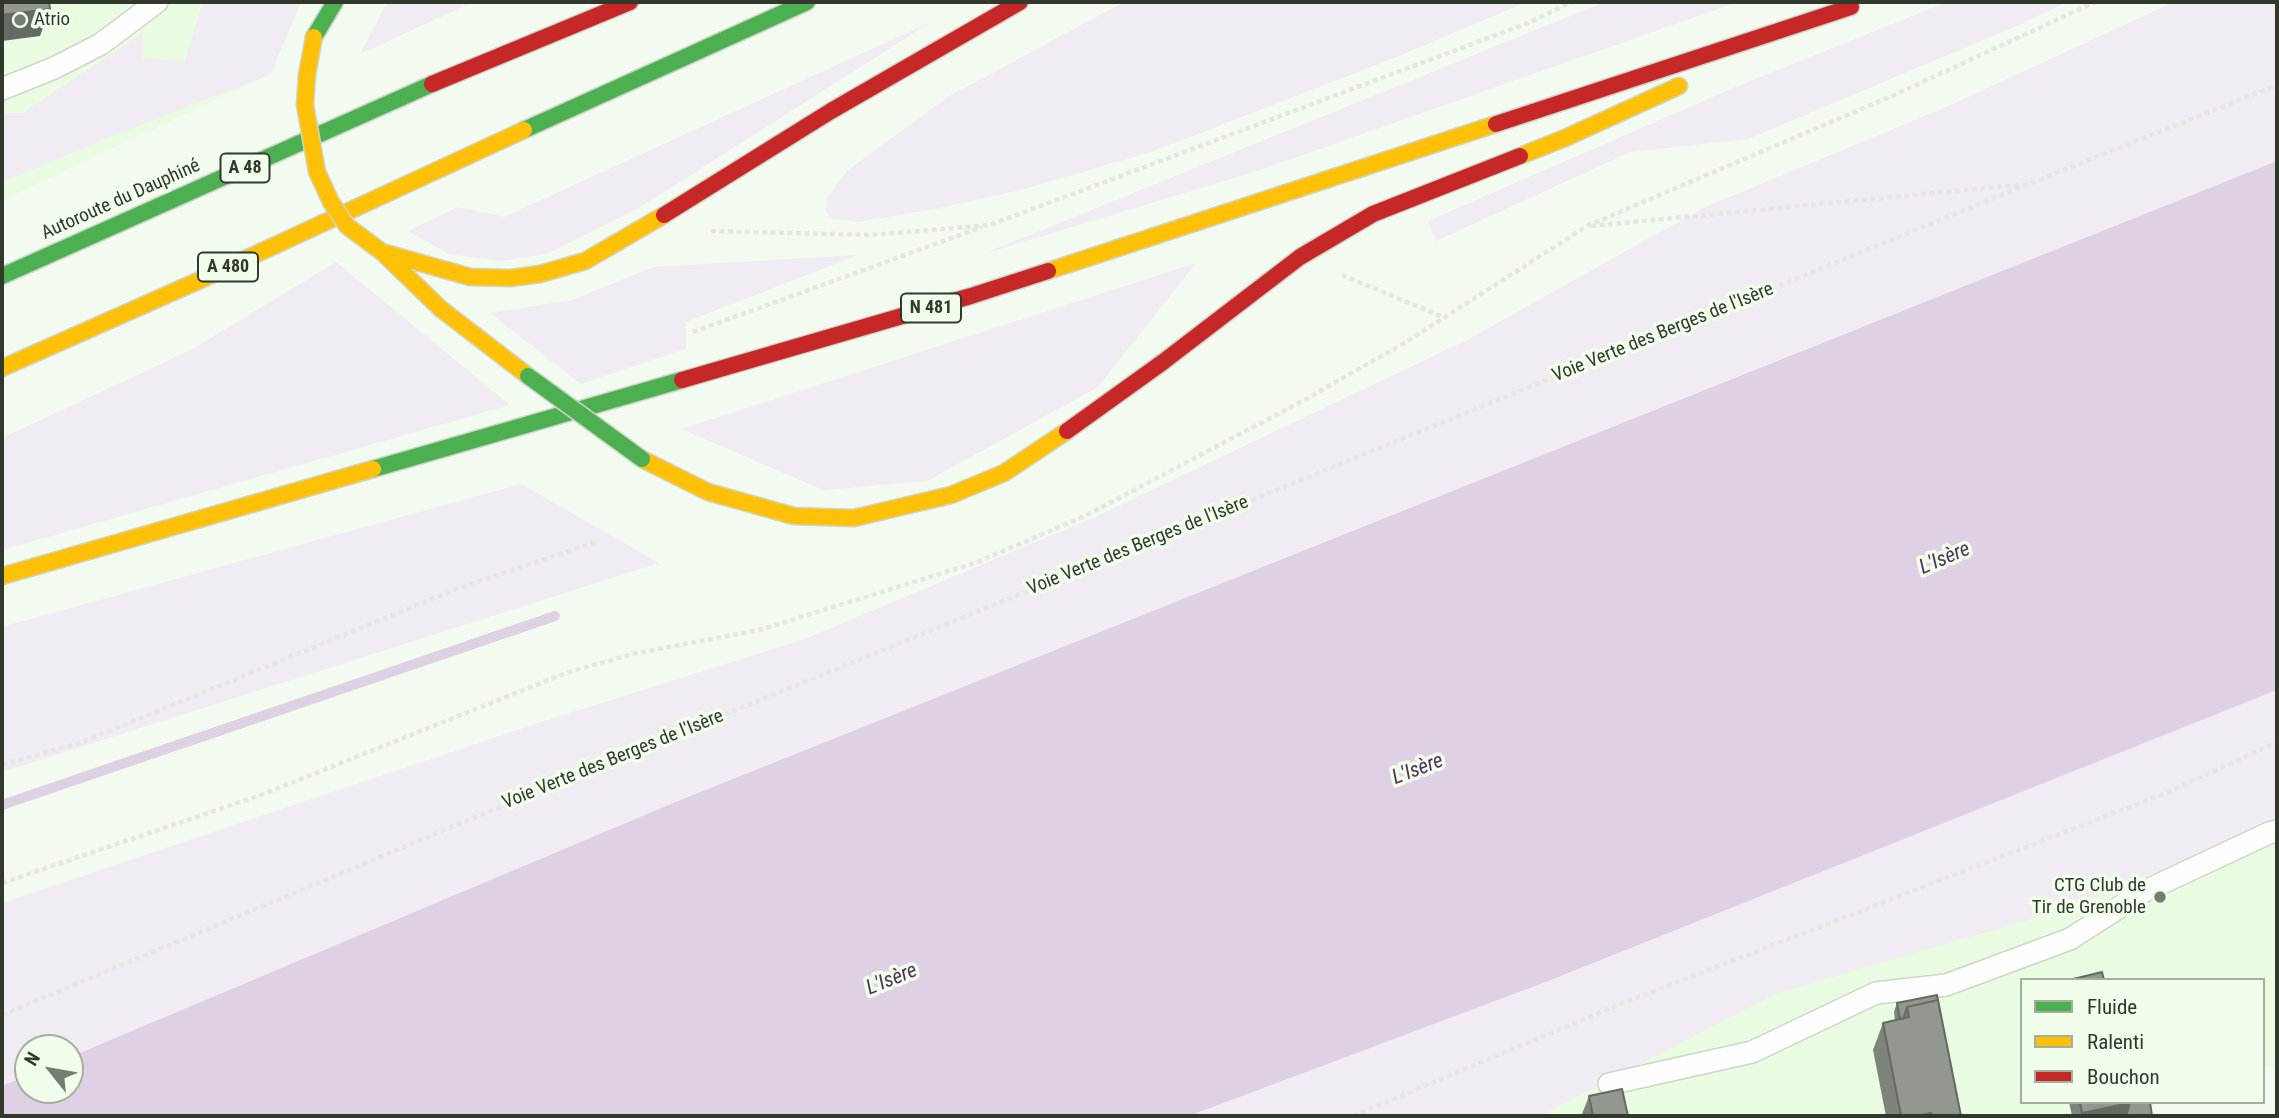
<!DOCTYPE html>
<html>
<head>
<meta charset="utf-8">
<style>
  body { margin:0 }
  #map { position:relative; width:2279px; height:1118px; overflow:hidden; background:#f3faf0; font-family:"Roboto Condensed",sans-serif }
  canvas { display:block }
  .frame { position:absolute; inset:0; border:4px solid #31392d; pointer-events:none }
  .legend { position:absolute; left:2020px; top:978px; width:245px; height:126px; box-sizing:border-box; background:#f2feec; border:2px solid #a5afa0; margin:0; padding:9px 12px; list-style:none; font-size:21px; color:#31392d }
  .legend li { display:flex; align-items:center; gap:14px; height:35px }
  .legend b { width:35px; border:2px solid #a5afa0 }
  .north { position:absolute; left:14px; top:1034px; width:70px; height:70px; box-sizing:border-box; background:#f2feec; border:2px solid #a5afa0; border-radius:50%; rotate:301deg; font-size:19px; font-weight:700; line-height:28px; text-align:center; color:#31392d }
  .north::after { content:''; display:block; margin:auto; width:24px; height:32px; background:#757d71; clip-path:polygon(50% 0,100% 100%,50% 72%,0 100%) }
</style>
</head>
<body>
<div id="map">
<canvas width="2279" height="1118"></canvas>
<div class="frame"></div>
<ul class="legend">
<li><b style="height:9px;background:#4caf50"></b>Fluide</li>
<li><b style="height:9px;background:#ffc107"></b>Ralenti</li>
<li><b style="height:9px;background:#c62828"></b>Bouchon</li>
</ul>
<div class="north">N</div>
</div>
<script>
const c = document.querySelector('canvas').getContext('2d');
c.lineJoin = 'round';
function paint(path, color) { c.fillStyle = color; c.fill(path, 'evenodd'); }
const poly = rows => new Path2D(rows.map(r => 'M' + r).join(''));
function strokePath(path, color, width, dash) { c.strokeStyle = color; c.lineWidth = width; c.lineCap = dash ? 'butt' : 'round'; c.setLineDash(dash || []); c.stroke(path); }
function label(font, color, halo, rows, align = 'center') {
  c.font = font + ' "Roboto Condensed",sans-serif'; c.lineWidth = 7; c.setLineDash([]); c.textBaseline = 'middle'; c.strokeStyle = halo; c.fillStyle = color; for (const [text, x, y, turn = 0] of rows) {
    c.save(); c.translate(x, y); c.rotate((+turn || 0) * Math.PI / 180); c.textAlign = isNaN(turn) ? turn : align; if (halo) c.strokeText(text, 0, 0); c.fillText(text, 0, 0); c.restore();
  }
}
paint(poly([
  [2,2,259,2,271,74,2,200],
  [2277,814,2277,1065,2263,1069,2263,980,2022,980,2022,1102,2124,1102,2067,1116,1435,1116,1629,1042]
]), '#e9fbe1');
paint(poly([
  [203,2,301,2,271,74,105,139,2,182,2,113,23,113,143,33,142,58,185,61],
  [387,2,473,2,360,54],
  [1124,2,1526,2,1394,58,1154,151,1024,189,940,208,858,222,833,219,826,212,827,197,847,171,948,97],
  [1605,2,1738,2,1257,171,983,254],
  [1947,2,2067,2,2021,24,1748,139,1630,152,1436,241,1428,221,1738,86],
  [2174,2,2277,2,2277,161,678,801,70,1057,70,1048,28,1048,28,1075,2,1086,2,903,535,724,805,639,1093,518,1467,340,1705,207,1942,109],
  [931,22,639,208,549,253,502,261,449,254,408,231,458,207,504,217],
  [858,255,686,322,686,349,581,384,490,313,572,300,654,267],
  [336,262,510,405,2,550,2,438,191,350],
  [1196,263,1098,387,927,481,823,490,682,429],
  [521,484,659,563,2,772,2,627],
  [2277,690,2277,821,2069,908,1778,993,1539,1116,1189,1116,1551,980]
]), '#f1ebf3');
paint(poly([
  [2277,161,2277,690,1551,980,1189,1116,2,1116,2,1086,28,1075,28,1090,70,1090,70,1057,678,801]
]), '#ded1e3');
strokePath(poly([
  [2,805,555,616]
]), '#ded1e3', 10);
const lane = poly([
  [2,89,54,68,101,44,157,2],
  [1609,1084,1752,1052,1876,993,1946,985,2070,939,2143,892,2269,833,2277,831]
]);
const fast = poly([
  [314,37,335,2],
  [524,130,807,2],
  [2,276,432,84],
  [373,469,682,380]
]);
const slow = poly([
  [1520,156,1565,138,1679,86],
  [382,252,470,277,511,278,540,274,585,261,664,215],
  [386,256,441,309,528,376],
  [1048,271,1496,124],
  [2,368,198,281,524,130],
  [642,459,708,492,794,516,854,518,951,495,1004,473,1067,431],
  [2,576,373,469]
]);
const jam = poly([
  [432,84,630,2],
  [1496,124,1851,7],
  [664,215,831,111,1020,2],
  [682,380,971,296,1048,271],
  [1067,431,1163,362,1300,257,1373,214,1520,156]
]);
strokePath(lane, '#ced5ca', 24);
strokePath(fast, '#ced5ca', 19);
strokePath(slow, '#ced5ca', 19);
strokePath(jam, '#ced5ca', 19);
strokePath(poly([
  [1591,226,2018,185],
  [711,231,871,235,990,225,1528,23,1572,2],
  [1342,275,1443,317],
  [693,332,982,227],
  [2,765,82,742,459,588,596,542],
  [2,883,261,795,566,673,632,654,759,630,975,563,1085,516,1306,399,1406,342,1587,226,1892,96,2095,2],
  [2,1015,593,768,2026,185,2277,85],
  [1353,1116,1623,1003,2166,793,2277,742]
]), '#e5e6e3', 4.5, [5, 3.5]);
strokePath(lane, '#fdfefd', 21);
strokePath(fast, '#4caf50', 16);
strokePath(slow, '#ffc107', 16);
strokePath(jam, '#c62828', 16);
const fastBridge = poly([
  [528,376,642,459]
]);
const slowBridge = poly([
  [314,37,307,75,305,105,317,172,331,202,347,226,382,252]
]);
strokePath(fastBridge, '#ced5ca', 19, []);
strokePath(slowBridge, '#ced5ca', 19, []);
strokePath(fastBridge, '#4caf50', 16);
strokePath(slowBridge, '#ffc107', 16);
paint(poly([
  [1937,995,1961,1116,1886,1116,1873,1050,1883,1023,1895,1020,1894,1012,1897,1003],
  [1589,1096,1628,1116,1583,1116,1582,1114],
  [2069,1102,2150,1102,2152,1116,2072,1116]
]), '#7e837b');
paint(poly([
  [50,9,40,36,2,41,2,15],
  [2130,1103,2126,1116,2081,1116,2082,1113]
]), '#666a64');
const building = poly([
  [2,2,49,2,50,9,2,15,2,2],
  [2102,972,2104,980,2069,980,2102,972],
  [1937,995,1941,1016,1938,1000,1907,1007,1903,1019,1900,1019,1897,1003,1937,995],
  [1938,1000,1961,1116,1932,1116,1931,1113,1917,1116,1901,1116,1883,1023,1909,1017,1907,1007,1938,1000],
  [1622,1089,1628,1116,1593,1116,1589,1096,1622,1089],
  [2080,1102,2130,1102,2130,1103,2082,1113,2080,1102],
  [2130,1102,2150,1102,2152,1116,2127,1116,2127,1113,2130,1102]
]);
paint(building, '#92988f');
strokePath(building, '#666a64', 2);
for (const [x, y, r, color] of [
  [20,20,7,"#757d71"],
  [2160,897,7,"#757d71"]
]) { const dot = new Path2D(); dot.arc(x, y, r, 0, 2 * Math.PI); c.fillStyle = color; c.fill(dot); strokePath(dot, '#f2feec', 2.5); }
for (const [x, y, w] of [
  [245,168,49],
  [228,267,60],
  [931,308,60]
]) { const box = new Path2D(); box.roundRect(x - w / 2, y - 14.5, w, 29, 5); c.fillStyle = '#f2feec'; c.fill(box); strokePath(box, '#31392d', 2); }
label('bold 18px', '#31392d', null, [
  ["A 48",245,168],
  ["A 480",228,267],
  ["N 481",931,308]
]);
label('19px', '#31392d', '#f2feec', [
  ["Atrio",34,20],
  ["CTG Club de",2146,886,"right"],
  ["Tir de Grenoble",2146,908,"right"]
], 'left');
label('19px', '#31392d', '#f2feec', [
  ["Autoroute du Dauphiné",121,200,-24],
  ["Voie Verte des Berges de l'Isère",1663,333,-22],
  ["Voie Verte des Berges de l'Isère",1138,546,-22],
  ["Voie Verte des Berges de l'Isère",613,760,-22]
]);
label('italic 21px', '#51325b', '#f2feec', [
  ["L'Isère",1945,559,-23],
  ["L'Isère",1418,770,-21],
  ["L'Isère",892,980,-22]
]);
</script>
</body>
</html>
